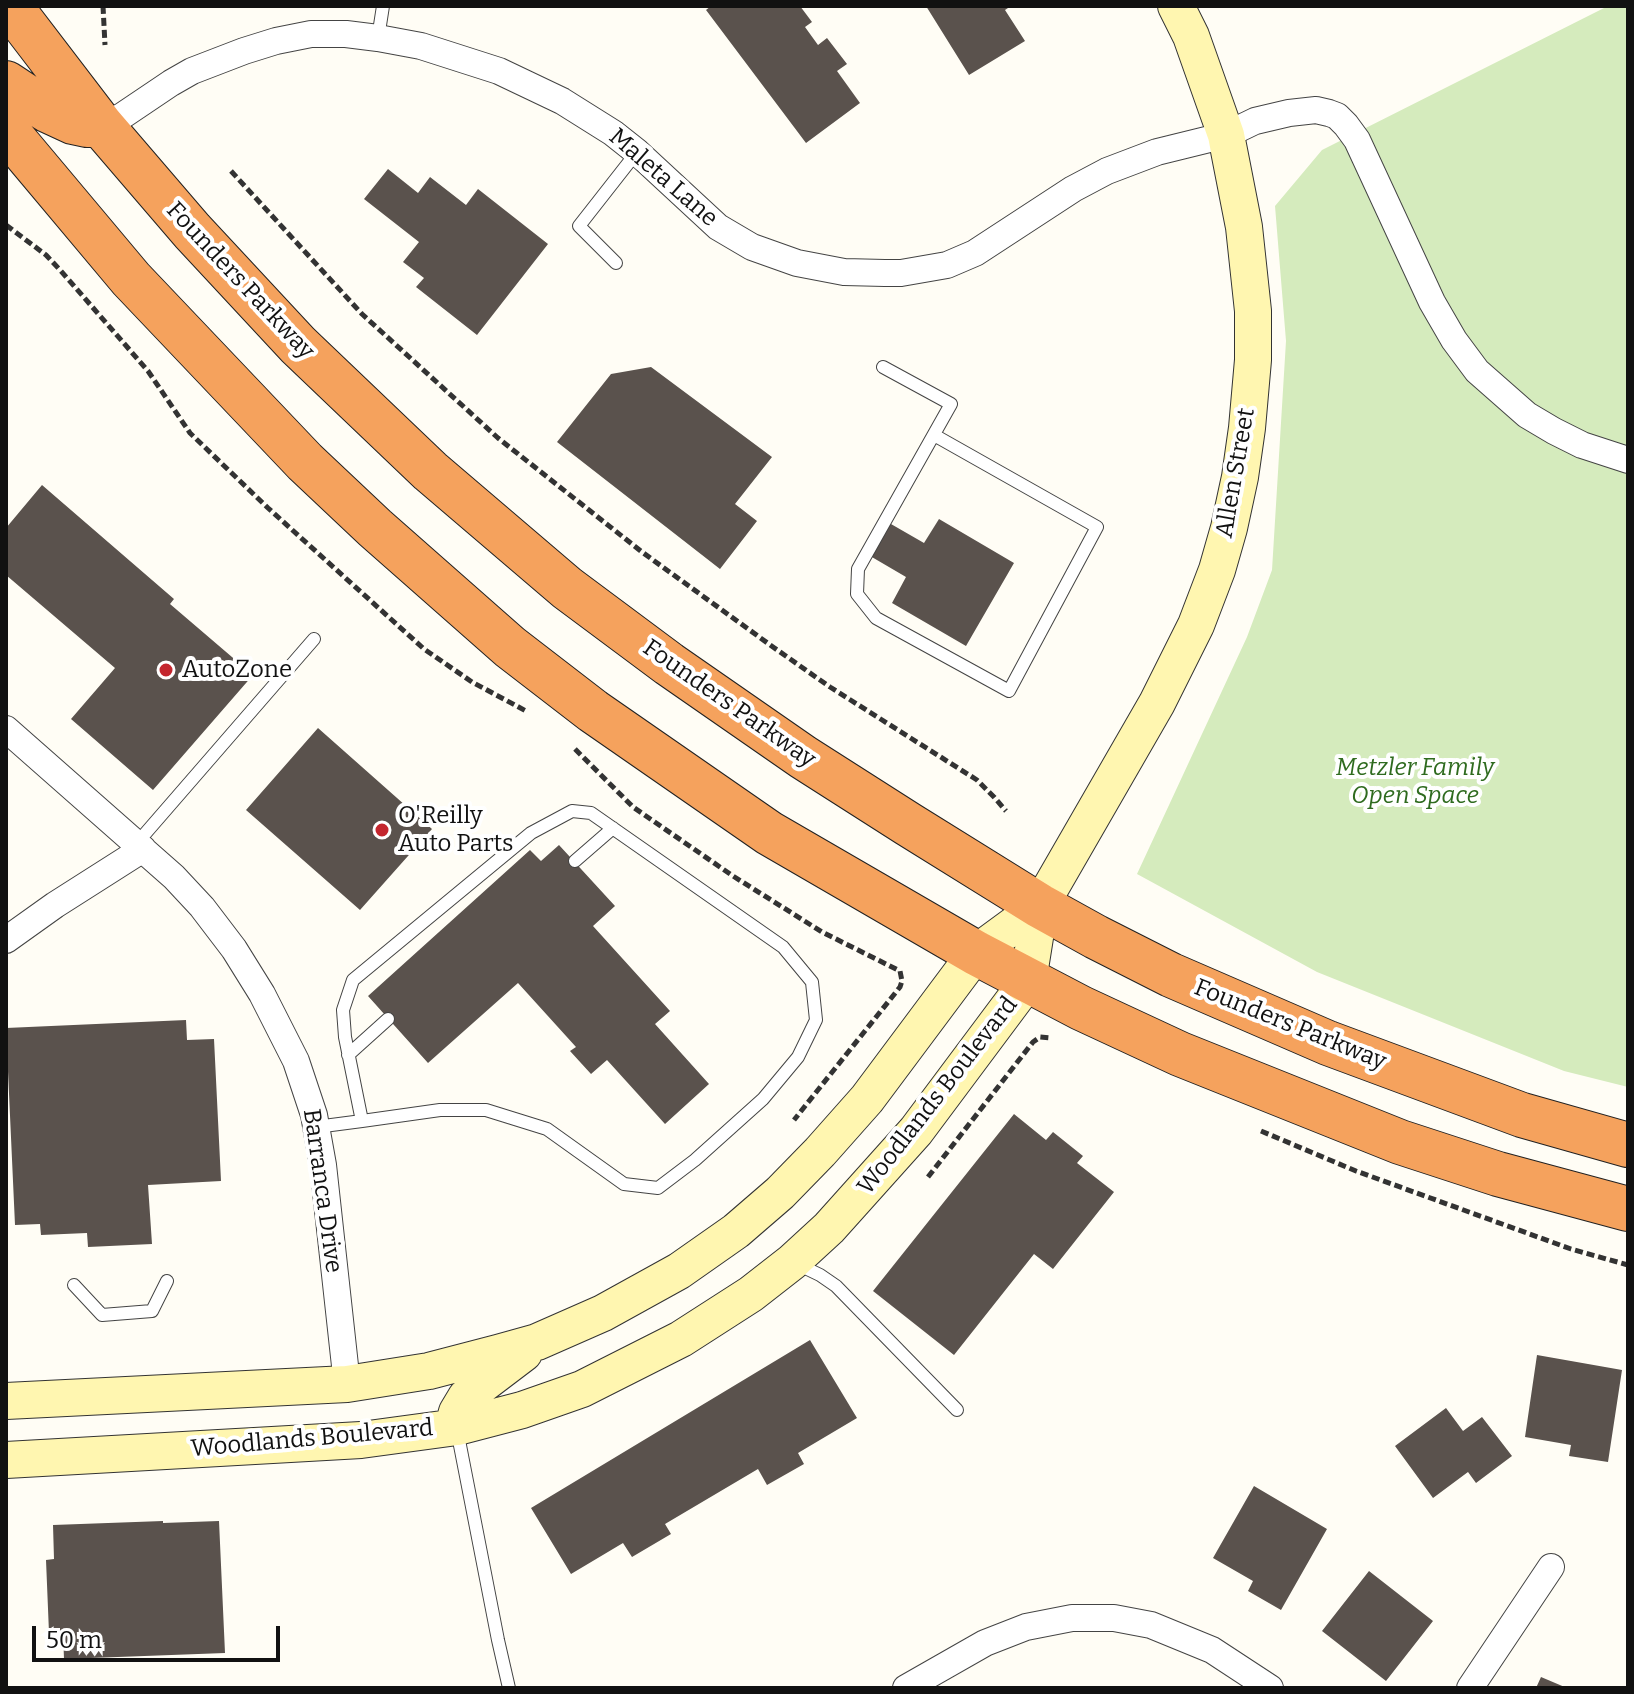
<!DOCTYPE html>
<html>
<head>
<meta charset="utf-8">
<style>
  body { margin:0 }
  #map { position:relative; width:1634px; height:1694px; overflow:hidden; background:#fffdf5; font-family:Bitter,serif }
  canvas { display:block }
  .frame { position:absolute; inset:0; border:8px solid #111; pointer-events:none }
  .scale { position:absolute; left:32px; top:1626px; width:248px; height:36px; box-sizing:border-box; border:4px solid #111; border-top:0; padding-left:10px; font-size:24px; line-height:28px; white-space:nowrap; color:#111; -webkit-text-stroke:6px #fff; paint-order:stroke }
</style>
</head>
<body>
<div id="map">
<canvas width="1634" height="1694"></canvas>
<div class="frame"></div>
<div class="scale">50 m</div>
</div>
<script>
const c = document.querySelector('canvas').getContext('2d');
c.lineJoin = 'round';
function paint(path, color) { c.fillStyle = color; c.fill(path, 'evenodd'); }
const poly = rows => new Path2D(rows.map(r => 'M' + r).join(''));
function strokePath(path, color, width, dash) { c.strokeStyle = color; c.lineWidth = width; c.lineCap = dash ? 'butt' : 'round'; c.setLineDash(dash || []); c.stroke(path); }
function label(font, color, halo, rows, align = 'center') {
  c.font = font + ' Bitter,serif'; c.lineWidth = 8; c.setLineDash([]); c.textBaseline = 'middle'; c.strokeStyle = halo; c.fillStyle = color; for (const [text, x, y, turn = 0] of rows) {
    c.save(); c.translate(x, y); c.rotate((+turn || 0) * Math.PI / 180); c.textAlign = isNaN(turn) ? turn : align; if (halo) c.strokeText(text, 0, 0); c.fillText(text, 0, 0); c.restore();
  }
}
paint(poly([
  [1608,6,1628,6,1628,1087,1564,1071,1317,972,1137,874,1247,637,1272,570,1286,341,1275,206,1322,150]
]), '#d5ebbd');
paint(poly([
  [711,6,800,6,812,22,805,27,818,45,827,38,847,64,837,71,860,103,806,143,706,10],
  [926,6,1011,6,1005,10,1025,41,969,75],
  [388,169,418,193,430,177,466,205,478,189,548,244,477,335,416,287,424,278,403,262,419,242,364,199],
  [651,367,772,457,735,504,757,521,720,569,557,442,611,374],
  [42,485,174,599,170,604,253,675,153,790,71,719,115,668,6,575,6,528],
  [939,519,1014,563,966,646,892,603,906,577,865,553,884,520,924,543],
  [318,728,432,829,360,910,246,810],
  [559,845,615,906,593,926,670,1011,655,1024,709,1084,665,1124,607,1060,591,1074,570,1051,576,1047,518,983,428,1063,368,996,530,850,541,861],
  [186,1020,187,1040,214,1039,221,1181,148,1185,152,1244,88,1247,87,1233,41,1235,40,1224,15,1225,6,1028],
  [1014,1114,1046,1140,1053,1132,1083,1156,1077,1163,1114,1192,1053,1269,1034,1254,954,1355,873,1291],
  [810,1340,857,1418,798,1453,804,1464,767,1485,758,1469,665,1524,671,1534,632,1557,623,1543,571,1574,531,1508],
  [1537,1355,1622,1370,1608,1462,1569,1456,1571,1445,1525,1437],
  [1446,1408,1463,1431,1482,1417,1512,1456,1476,1483,1468,1472,1433,1498,1395,1446],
  [1254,1486,1327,1529,1281,1610,1248,1591,1253,1581,1213,1558],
  [163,1521,163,1523,219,1521,225,1653,64,1659,63,1632,49,1633,46,1560,54,1559,53,1525],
  [1369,1571,1433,1621,1386,1681,1322,1631],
  [1541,1677,1567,1688,1536,1688]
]), '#5a524d');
const lane = poly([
  [378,38,383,6],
  [616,263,579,226,637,152],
  [883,367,951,404,858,569,857,594,876,618,1009,691,1097,527,934,435],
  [137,843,314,639],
  [575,861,613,828],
  [348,1055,388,1019],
  [316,1127,362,1121,440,1110,486,1110,547,1129,624,1184,658,1188,695,1160,763,1099,798,1057,816,1020,812,982,783,947,591,813,572,811,531,833,353,980,343,1010,345,1037,362,1121],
  [795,1263,820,1275,836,1286,957,1410],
  [74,1285,102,1315,152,1311,167,1281],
  [457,1430,498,1640,509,1688]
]);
const street = poly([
  [101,125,107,124,122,116,171,83,192,71,244,51,276,41,311,34,346,34,378,38,421,46,499,71,562,101,613,133,637,152,718,227,752,247,797,263,844,272,885,273,901,273,947,265,975,253,1073,189,1107,171,1157,152,1226,135,1255,121,1289,113,1316,110,1329,113,1337,116,1346,125,1357,140,1432,302,1454,340,1477,371,1527,415,1554,431,1582,445,1628,460],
  [6,729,174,877,202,907,234,949,262,994,296,1061,314,1115,323,1165,347,1384],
  [6,940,55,905,143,849],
  [906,1688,985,1643,1026,1627,1072,1618,1114,1618,1151,1625,1212,1650,1270,1688],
  [1470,1688,1551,1567]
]);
const secondary = poly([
  [6,1401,347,1384,429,1371,498,1353,537,1342,603,1313,679,1271,736,1231,780,1193,820,1152,867,1099,976,953,1040,906],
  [457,1427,455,1419,457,1412,466,1397,524,1353],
  [6,1460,361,1440,457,1427,522,1410,582,1389,681,1339,751,1294,792,1262,829,1228,916,1131,1028,981,1040,906,1157,703,1196,625,1217,570,1229,528,1240,477,1247,428,1253,360,1253,311,1244,227,1226,135,1191,36,1176,6]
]);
const highway = poly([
  [10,6,101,125,192,231,298,345,430,471,567,588,669,664,803,757,908,824,1040,906,1096,937,1171,975,1328,1043,1522,1115,1628,1145],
  [6,83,47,110,73,122,87,125,101,125],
  [6,130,131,279,305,462,375,528,510,647,593,711,769,833,976,953,1081,1008,1180,1054,1400,1142,1498,1174,1628,1209]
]);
strokePath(lane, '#444', 14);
strokePath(street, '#444', 28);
strokePath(secondary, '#333', 38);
strokePath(highway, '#222', 46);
strokePath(poly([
  [103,6,105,45],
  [231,171,362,314,498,438,642,552,773,647,830,687,977,780,994,797,1006,811],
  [6,225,46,255,61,271,148,371,190,433,268,508,424,649,472,682,526,711],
  [575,749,633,807,733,876,822,932,900,971,902,981,900,987,794,1120],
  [1261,1131,1356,1171,1571,1249,1628,1265],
  [928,1177,1033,1042,1040,1037,1051,1038]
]), '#333', 5, [8, 4]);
strokePath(lane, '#fff', 12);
strokePath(street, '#fff', 26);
strokePath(secondary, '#fff6b0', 36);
strokePath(highway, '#f5a25d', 44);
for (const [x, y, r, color] of [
  [166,670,8,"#c4262e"],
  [382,830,8,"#c4262e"]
]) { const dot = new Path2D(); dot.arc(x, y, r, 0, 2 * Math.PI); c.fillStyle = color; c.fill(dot); strokePath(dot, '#fff', 3); }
label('24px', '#111', '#fff', [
  ["Maleta Lane",663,178,41],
  ["Founders Parkway",240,281,47],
  ["Allen Street",1236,473,-80],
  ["Founders Parkway",729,704,35],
  ["Founders Parkway",1290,1025,22],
  ["Woodlands Boulevard",938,1096,-52],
  ["Barranca Drive",322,1191,82],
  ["Woodlands Boulevard",312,1439,-5]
]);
label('24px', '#111', '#fff', [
  ["AutoZone",182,670],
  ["O'Reilly",398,816],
  ["Auto Parts",398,844]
], 'left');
label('italic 24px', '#2f6b1f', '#fff', [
  ["Metzler Family",1415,768],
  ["Open Space",1415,796]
]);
</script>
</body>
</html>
